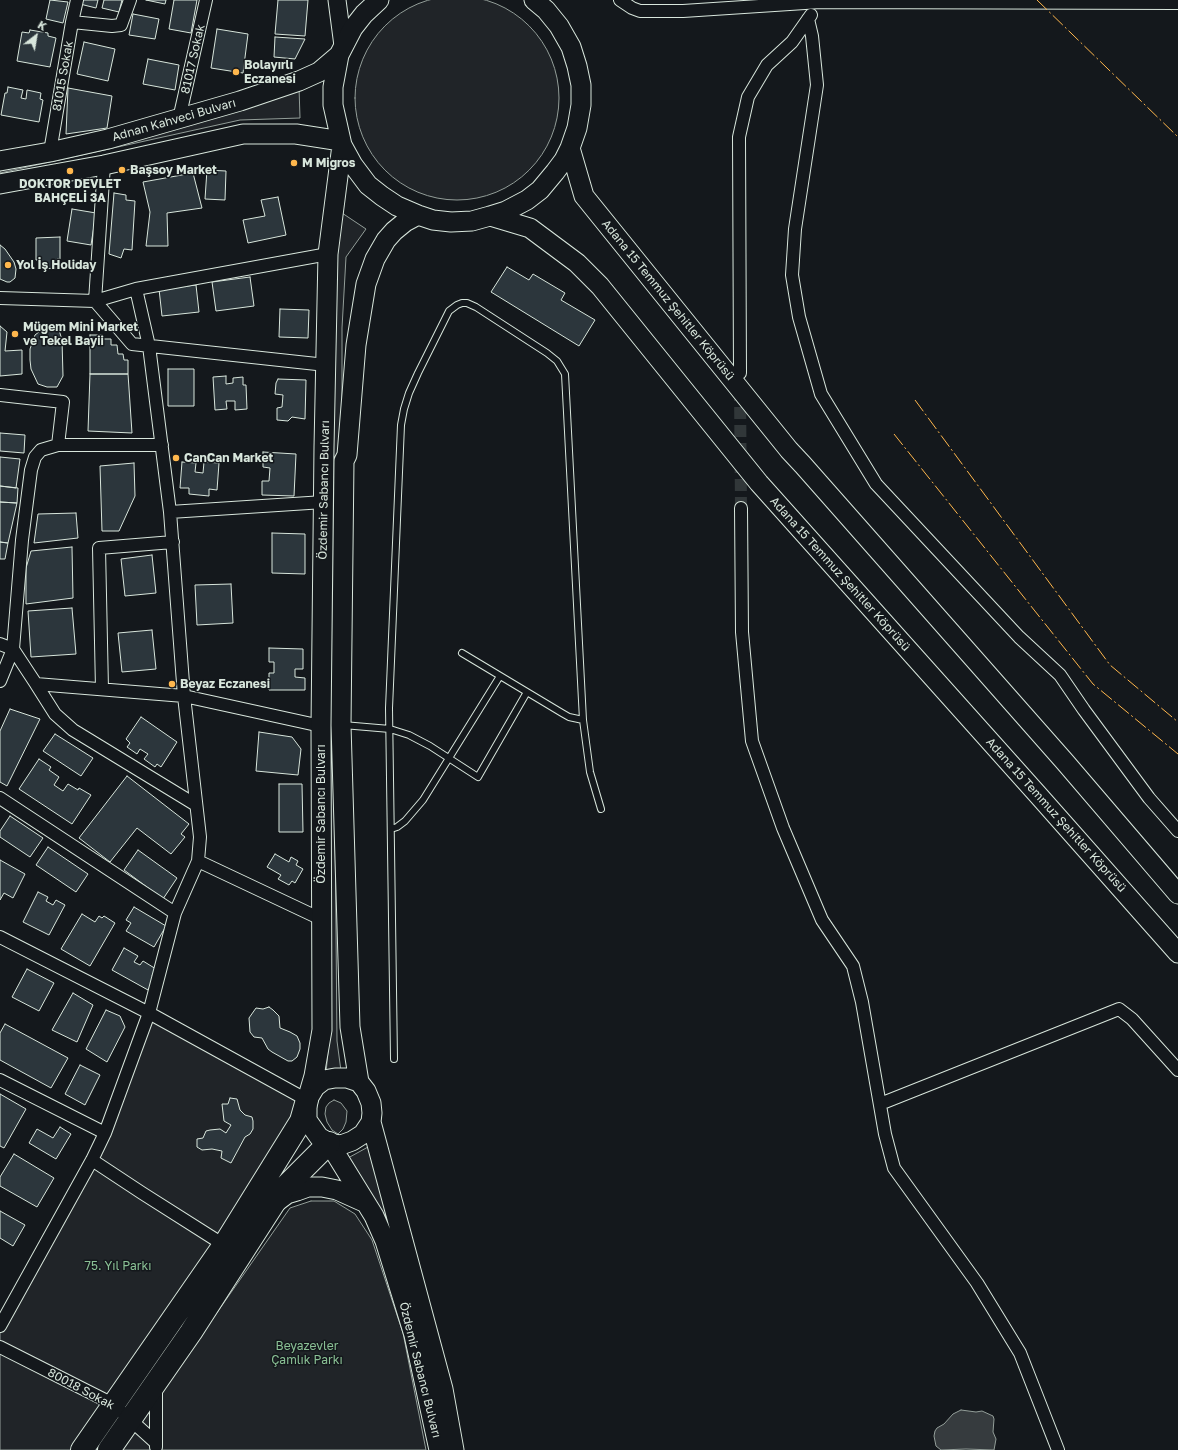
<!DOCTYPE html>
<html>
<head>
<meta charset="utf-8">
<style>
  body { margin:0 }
  #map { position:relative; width:1178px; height:1450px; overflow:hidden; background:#14181c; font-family:"Golos Text",sans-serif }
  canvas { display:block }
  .north { position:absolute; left:16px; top:16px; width:40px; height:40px; -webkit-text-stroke:3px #14181c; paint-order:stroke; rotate:31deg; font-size:11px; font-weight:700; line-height:16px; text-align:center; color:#d8e6dc }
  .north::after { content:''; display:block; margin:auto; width:14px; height:18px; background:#d8e6dc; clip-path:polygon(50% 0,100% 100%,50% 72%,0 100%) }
</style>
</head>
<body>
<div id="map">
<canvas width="1178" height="1450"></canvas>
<div class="north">K</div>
</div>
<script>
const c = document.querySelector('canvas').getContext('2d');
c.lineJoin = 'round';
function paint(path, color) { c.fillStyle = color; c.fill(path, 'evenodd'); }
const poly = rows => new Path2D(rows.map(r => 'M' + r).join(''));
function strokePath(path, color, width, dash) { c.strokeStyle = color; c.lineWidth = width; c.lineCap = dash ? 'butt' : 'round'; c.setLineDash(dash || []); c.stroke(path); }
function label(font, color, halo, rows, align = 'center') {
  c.font = font + ' "Golos Text",sans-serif'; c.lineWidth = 3; c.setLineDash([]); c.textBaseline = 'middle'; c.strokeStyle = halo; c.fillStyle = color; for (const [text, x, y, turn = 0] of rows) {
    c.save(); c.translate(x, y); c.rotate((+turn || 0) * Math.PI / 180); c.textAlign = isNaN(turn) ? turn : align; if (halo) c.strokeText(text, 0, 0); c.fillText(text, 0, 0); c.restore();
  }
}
const green = poly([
  '355 98a102 102 0 1 1 204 0a102 102 0 1 1-204 0Z',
  [299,87,300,118,240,120,0,173,0,168,299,87],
  [342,213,366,229,346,257,342,328,342,456,335,823,337,1041,341,1071,326,1073,329,1041,329,683,335,252,342,213],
  [149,1013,307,1100,79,1450,0,1450,0,1326,92,1160,149,1013],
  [334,1100,341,1103,347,1111,346,1122,343,1129,338,1134,332,1130,327,1122,325,1114,326,1107,329,1103,334,1100],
  [368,1147,398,1257,348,1158,368,1147],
  [311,1201,334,1201,355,1214,372,1240,403,1333,426,1450,121,1450,290,1208,311,1201]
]);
paint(green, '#202428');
strokePath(green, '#939e99', 1);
const water = poly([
  [961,1410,976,1412,982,1411,993,1416,994,1419,993,1432,996,1439,994,1450,966,1449,941,1450,936,1446,934,1436,935,1431,937,1428,944,1424,953,1414,961,1410]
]);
paint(water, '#363b3e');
strokePath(water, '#939e99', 1);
const building = poly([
  [50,0,68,2,63,23,46,19,50,0],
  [81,0,98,0,96,8,80,4,81,0],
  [104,0,122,0,119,12,102,8,104,0],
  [146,0,166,0,165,4,146,0],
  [174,0,197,0,191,33,169,29,174,0],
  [278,0,308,0,305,36,275,34,278,0],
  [133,14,159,19,155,39,129,35,133,14],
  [217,29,248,34,243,73,211,68,217,29],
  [30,30,48,33,48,36,56,38,50,67,17,61,22,32,29,33,30,30],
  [275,37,305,39,295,59,274,57,275,37],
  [84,42,115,49,108,81,77,74,84,42],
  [148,59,179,65,175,90,143,84,148,59],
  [8,87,23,90,21,98,26,99,27,90,41,93,40,99,43,100,39,122,1,115,5,93,7,93,8,87],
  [68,88,112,96,107,128,66,134,68,88],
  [207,170,226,171,225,200,205,199,207,170],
  [193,173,202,208,167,213,168,246,146,246,150,212,143,182,193,173],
  [114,193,126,195,126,200,135,201,132,250,124,249,121,258,109,254,114,193],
  [278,197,286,235,248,243,243,220,265,216,261,200,278,197],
  [72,209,96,213,91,245,67,241,72,209],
  [60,237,60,259,57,259,57,268,40,269,40,260,36,260,36,238,60,237],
  [0,245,5,249,14,262,16,269,15,278,10,282,7,282,0,279,0,245],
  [507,267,529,280,533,274,565,293,561,300,595,320,579,346,491,292,507,267],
  [250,277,254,306,216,311,212,282,250,277],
  [196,285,199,312,162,316,159,289,196,285],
  [280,309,309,310,308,338,279,337,280,309],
  [48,325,59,330,62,340,63,376,57,387,47,387,38,384,31,369,30,360,30,349,35,335,48,325],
  [0,326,7,332,5,351,22,350,22,374,0,376,0,326],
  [90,335,103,335,103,339,111,339,111,345,117,345,118,354,123,354,124,360,128,360,128,374,90,374,90,335],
  [168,369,194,369,194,406,168,406,168,369],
  [90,374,128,374,132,433,88,431,90,374],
  [226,376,226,384,233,383,233,378,243,377,243,385,246,385,247,409,235,410,235,401,226,401,227,409,215,410,213,377,226,376],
  [278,379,306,380,305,419,292,417,288,421,277,420,277,408,282,407,283,395,275,394,276,383,278,379],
  [0,433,25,435,24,453,0,451,0,433],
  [263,452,296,454,294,496,262,495,262,481,269,481,270,468,263,467,263,452],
  [0,457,20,459,16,488,0,486,0,457],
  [182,462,196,463,195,472,203,473,204,462,219,463,217,490,209,489,209,496,189,494,189,488,180,488,182,462],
  [134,463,135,496,119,531,102,531,100,466,134,463],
  [0,486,18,488,17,503,0,502,0,486],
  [0,502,17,503,8,543,0,542,0,502],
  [76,513,78,538,34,543,38,514,76,513],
  [272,533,305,534,305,574,272,573,272,533],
  [0,542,8,543,5,559,0,559,0,542],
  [72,547,73,598,26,604,26,568,31,551,72,547],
  [152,555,156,593,125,596,121,559,152,555],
  [231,584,233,623,197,625,195,585,231,584],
  [72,608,76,654,31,657,28,611,72,608],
  [152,630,156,669,122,672,118,633,152,630],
  [269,648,303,649,303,669,295,669,295,677,305,678,305,690,269,690,269,673,274,673,274,662,269,662,269,648],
  [10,709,40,719,7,786,0,782,0,731,10,709],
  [141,717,177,742,161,767,157,764,155,767,144,759,148,754,140,749,137,754,127,747,130,743,126,739,141,717],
  [259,732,292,737,301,749,298,775,256,771,259,732],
  [55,734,93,758,81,776,43,751,55,734],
  [39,759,51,767,49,770,59,777,54,785,63,791,68,784,78,790,79,788,91,795,72,824,19,789,39,759],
  [127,776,189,824,181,834,185,837,171,854,137,828,110,862,79,838,127,776],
  [279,784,302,784,303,832,279,832,279,784],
  [10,816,43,838,30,857,0,837,0,831,10,816],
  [48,847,88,874,76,892,36,865,48,847],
  [138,850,177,878,163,899,124,870,138,850],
  [275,854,289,862,291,857,298,861,296,865,303,869,295,883,292,881,289,885,278,879,281,875,267,867,275,854],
  [0,860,25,874,13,898,4,893,0,900,0,860],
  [38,892,48,897,46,901,53,905,56,900,65,905,49,935,23,922,38,892],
  [134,907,166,926,154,947,126,931,131,923,126,920,134,907],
  [82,914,95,922,99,916,102,918,104,916,115,923,90,966,61,949,82,914],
  [124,948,138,956,134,962,140,965,143,961,156,969,152,976,155,978,148,990,112,970,124,948],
  [27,969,54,983,39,1011,12,997,27,969],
  [73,993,93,1005,77,1042,52,1030,73,993],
  [269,1007,273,1010,279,1016,280,1028,290,1032,297,1036,300,1043,300,1049,297,1057,292,1061,288,1061,272,1052,268,1049,262,1038,254,1037,250,1032,249,1018,256,1008,263,1009,269,1007],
  [106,1010,120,1016,125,1027,107,1062,86,1049,106,1010],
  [5,1024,68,1058,51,1088,0,1060,0,1033,5,1024],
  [80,1065,100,1075,85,1105,65,1094,80,1065],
  [0,1094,26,1109,4,1148,0,1146,0,1094],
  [230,1098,237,1099,240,1110,245,1115,252,1117,253,1121,253,1129,250,1134,245,1137,231,1163,221,1158,222,1151,212,1149,202,1150,197,1147,197,1139,203,1138,206,1131,210,1130,220,1129,226,1133,231,1125,224,1121,222,1104,228,1104,230,1098],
  [60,1127,71,1134,56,1159,29,1143,37,1129,53,1138,60,1127],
  [14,1154,54,1178,37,1207,0,1186,0,1177,14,1154],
  [0,1211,25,1225,13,1246,0,1238,0,1211]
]);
paint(building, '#2c363c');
strokePath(building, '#d8e6dc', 1);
strokePath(poly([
  [740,389,741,508]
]), '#313739', 12, [12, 6]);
const lane = poly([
  [462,653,562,713,569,717,583,720],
  [343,725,390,729,409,735,430,746,478,777,527,692],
  [391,829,397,827,405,821,423,800,500,676],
  [394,1059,389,708,401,425,404,409,409,393,418,373,449,311,457,305,462,303,467,303,476,307,547,353,557,361,565,374,583,720,590,772,601,809]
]);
const street = poly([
  [620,0,632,8,640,11,683,11,820,2,1178,3],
  [808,19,812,36,817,85,795,229,792,275,799,317,821,394,876,484,1019,637,1060,675,1084,710,1149,798,1178,831],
  [72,22,112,26,121,25,130,0],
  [179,119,206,0],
  [50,152,72,22,77,0],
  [104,165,95,301,132,344,326,365],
  [136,289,328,254],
  [0,298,95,301,136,289,149,346,170,512,184,696,200,837,198,861,175,913,149,1013,105,1133,92,1160,0,1326],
  [740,373,739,137,748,97,767,65,792,42,811,15],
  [0,395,63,402,58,445],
  [741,508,742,632,752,741,783,828,822,920,853,966,862,1002,885,1134,894,1168,977,1283,1020,1353,1058,1450],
  [170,512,324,502],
  [0,644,13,649,36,684,184,696,321,726],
  [0,681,13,649,22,540,31,470,35,457,41,450,58,445,162,445],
  [36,684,55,714,73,730,196,805],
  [102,689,99,548,173,542],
  [0,798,175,913],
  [198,861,321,919],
  [0,937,149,1013,307,1100],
  [0,1080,105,1133],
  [880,1104,1119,1009,1132,1019,1178,1070],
  [92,1160,142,1193,224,1245],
  [0,1347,113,1404,155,1442],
  [156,1447,156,1385]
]);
const secondary = poly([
  [337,0,343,46]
]);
const primary = poly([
  [379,0,364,14,353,28,339,55,333,87,333,105,342,145,353,165,368,185,382,196,397,206,418,215,433,220,451,222,472,221,490,216,506,211,527,200,540,190,555,172,564,160,570,148,577,128,581,105,581,85,577,66,571,47,559,26,546,10,534,0],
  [342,145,328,254,324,447,321,726,322,1030,314,1076,307,1100,307,1120,319,1137,329,1143,374,1216,385,1241,414,1335,439,1450],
  [570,148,584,196,789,450,803,465,1065,762,1178,894],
  [0,161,50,152,108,139,240,101,299,81,319,72,339,55],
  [0,184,104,165,243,134,296,134,341,141],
  [418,215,405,222,394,231,386,240,375,259,366,284,356,345,347,455,344,461,341,725,350,1027,359,1082,366,1091,371,1103,372,1113,371,1122,443,1389,454,1450],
  [490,216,530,228,577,263,600,286,759,483,1039,796,1178,953],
  [309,1097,315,1087,324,1080,335,1078,347,1078,359,1082],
  [329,1143,341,1145,352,1141,363,1134,371,1122],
  [275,1203,287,1194,297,1191,308,1187,322,1187,337,1190,366,1203]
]);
const highway = poly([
  [82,1450,224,1245,301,1121,307,1100],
  [109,1450,191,1332,283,1189,329,1143]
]);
strokePath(lane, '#d8e6dc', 8);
strokePath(street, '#d8e6dc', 14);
strokePath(secondary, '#d8e6dc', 19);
strokePath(primary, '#d8e6dc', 21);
strokePath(highway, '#d8e6dc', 24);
strokePath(lane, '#14181c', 6);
strokePath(street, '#14181c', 12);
strokePath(secondary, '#14181c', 17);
strokePath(primary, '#14181c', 19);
strokePath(highway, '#14181c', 22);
strokePath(poly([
  [1037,0,1178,137],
  [915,400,1110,665,1178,722],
  [894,434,1093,684,1178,754]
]), '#ffb74d', 1, [14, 3, 2, 3]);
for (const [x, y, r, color] of [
  [236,72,4,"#ffb74d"],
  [294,163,4,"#ffb74d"],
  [122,170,4,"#ffb74d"],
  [70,171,4,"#ffb74d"],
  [8,265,4,"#ffb74d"],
  [15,334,4,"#ffb74d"],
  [176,458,4,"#ffb74d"],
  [172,684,4,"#ffb74d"]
]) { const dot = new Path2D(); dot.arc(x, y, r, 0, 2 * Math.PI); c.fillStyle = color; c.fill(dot); strokePath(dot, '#14181c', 1.5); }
label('12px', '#d8e6dc', '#14181c', [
  ["81017 Sokak",193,59,-77],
  ["81015 Sokak",63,76,-80],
  ["Adnan Kahveci Bulvarı",174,120,-16],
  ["Adana 15 Temmuz Şehitler Köprüsü",668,300,51],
  ["Özdemir Sabancı Bulvarı",324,490,-89],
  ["Adana 15 Temmuz Şehitler Köprüsü",840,574,48],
  ["Özdemir Sabancı Bulvarı",321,814,-90],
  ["Adana 15 Temmuz Şehitler Köprüsü",1056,815,48],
  ["Özdemir Sabancı Bulvarı",420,1370,76],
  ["80018 Sokak",81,1389,28]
]);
label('bold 12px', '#d8e6dc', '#14181c', [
  ["Bolayırlı",244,65],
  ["Eczanesi",244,79],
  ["M Migros",302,163],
  ["Başsoy Market",130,170],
  ["DOKTOR DEVLET",70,184,"center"],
  ["BAHÇELİ 3A",70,198,"center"],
  ["Yol İş Holiday",16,265],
  ["Mügem Minİ Market",23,327],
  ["ve Tekel Bayii",23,341],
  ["CanCan Market",184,458],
  ["Beyaz Eczanesi",180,684]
], 'left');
label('12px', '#8ac095', '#14181c', [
  ["75. Yıl Parkı",118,1266],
  ["Beyazevler",307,1346],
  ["Çamlık Parkı",307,1360]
]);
</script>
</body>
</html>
